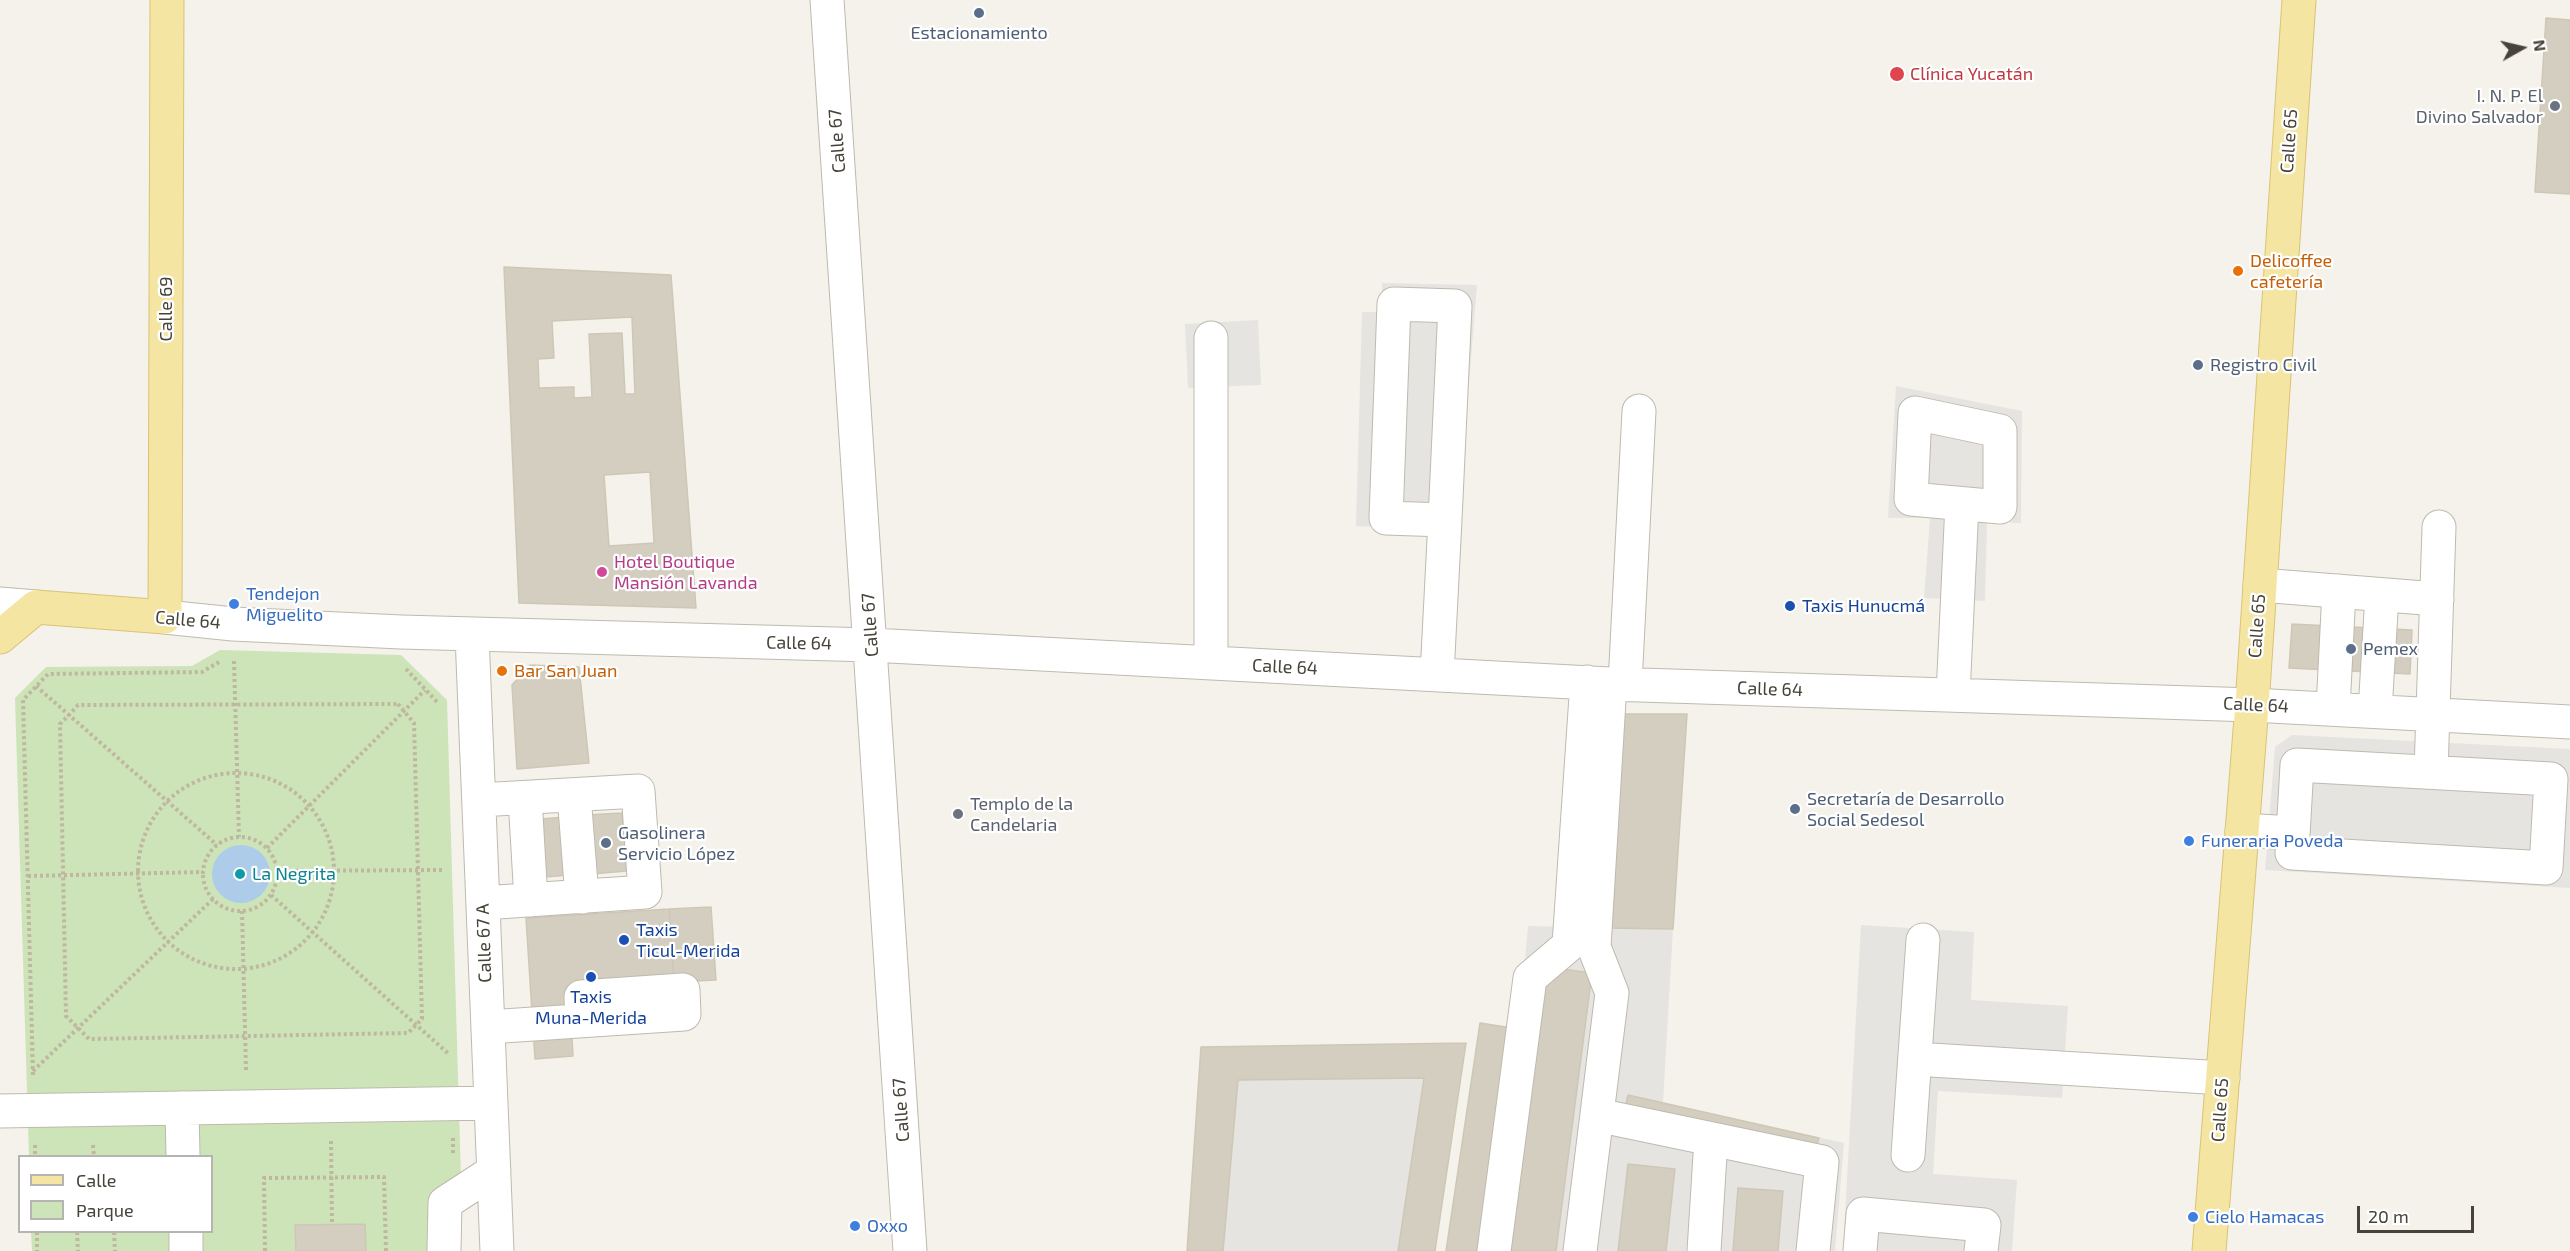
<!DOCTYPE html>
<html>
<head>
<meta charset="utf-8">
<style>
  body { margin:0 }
  #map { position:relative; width:2570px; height:1251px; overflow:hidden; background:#f4f2eb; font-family:"Exo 2",sans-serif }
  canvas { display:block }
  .legend { position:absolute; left:18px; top:1155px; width:195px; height:78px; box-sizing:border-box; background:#fff; border:2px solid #b5b4b0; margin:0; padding:8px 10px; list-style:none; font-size:18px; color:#474339 }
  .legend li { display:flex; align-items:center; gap:12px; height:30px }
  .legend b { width:30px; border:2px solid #b5b4b0 }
  .north { position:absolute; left:2492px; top:18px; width:60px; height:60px; -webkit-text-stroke:4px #fff; paint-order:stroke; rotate:82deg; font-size:16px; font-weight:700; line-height:24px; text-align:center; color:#474339 }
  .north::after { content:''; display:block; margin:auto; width:21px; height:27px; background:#474339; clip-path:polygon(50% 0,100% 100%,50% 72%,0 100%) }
  .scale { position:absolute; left:2357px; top:1206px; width:117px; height:27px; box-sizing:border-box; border:3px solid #474339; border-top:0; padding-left:8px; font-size:18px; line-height:21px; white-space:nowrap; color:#474339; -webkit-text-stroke:4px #fff; paint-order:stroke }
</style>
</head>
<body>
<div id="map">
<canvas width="2570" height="1251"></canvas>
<ul class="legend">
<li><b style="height:8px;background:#f5e5a3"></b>Calle</li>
<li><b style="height:16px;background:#cce4b8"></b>Parque</li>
</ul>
<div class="north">N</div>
<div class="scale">20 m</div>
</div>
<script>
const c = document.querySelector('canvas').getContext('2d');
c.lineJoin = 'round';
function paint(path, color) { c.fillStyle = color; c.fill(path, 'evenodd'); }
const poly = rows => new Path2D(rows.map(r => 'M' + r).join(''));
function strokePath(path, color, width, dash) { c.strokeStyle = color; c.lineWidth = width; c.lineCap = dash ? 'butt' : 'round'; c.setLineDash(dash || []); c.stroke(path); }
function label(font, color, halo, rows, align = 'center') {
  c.font = font + ' "Exo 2",sans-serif'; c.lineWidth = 4.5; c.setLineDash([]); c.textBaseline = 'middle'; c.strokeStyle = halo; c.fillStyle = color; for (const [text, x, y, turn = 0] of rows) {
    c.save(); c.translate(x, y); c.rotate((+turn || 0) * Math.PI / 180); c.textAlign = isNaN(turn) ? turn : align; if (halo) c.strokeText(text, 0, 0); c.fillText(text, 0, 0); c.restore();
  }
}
paint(poly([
  [220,650,401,655,447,700,461,1180,438,1251,32,1251,31,1232,212,1232,212,1156,29,1156,15,698,46,667,192,666]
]), '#cce4b8');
paint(poly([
  [1382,283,1477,285,1457,531,1356,526,1362,312,1382,312],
  [1258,320,1261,385,1188,388,1185,324],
  [1896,386,2022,411,2021,523,1987,522,1985,601,1924,598,1930,518,1888,518],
  [2292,735,2570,749,2570,888,2265,870,2275,747],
  [1861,925,1974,932,1971,1000,2068,1006,2062,1098,1938,1091,1933,1174,2017,1180,2012,1251,1843,1251],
  [1528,926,1673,929,1663,1103,1844,1143,1835,1251,1446,1251,1480,1023,1519,1029],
  [1466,1043,1435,1251,1187,1251,1201,1047]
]), '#e6e4e1');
paint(poly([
  '212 874a29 29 0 1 1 58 0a29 29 0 1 1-58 0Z'
]), '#adccea');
const building = poly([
  [2546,18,2570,20,2570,194,2535,192,2546,18],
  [504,267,671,275,696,608,519,603,504,267],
  [632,317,635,394,625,394,622,333,589,334,592,397,574,398,574,387,539,388,538,359,554,358,552,321,632,317],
  [650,472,654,543,609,546,604,475,650,472],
  [2292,624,2412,630,2410,674,2289,668,2292,624],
  [530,665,579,667,589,763,517,769,512,685,530,665],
  [1618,714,1687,714,1673,929,1606,928,1618,714],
  [622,813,627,871,591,874,586,815,622,813],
  [565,817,569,875,533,878,529,820,565,817],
  [711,907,716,980,674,982,669,909,711,907],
  [669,909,674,982,571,1021,573,1056,535,1059,526,918,669,909],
  [1538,966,1592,973,1556,1251,1500,1251,1538,966],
  [1480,1023,1519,1029,1489,1251,1446,1251,1480,1023],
  [1466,1043,1435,1251,1398,1251,1424,1078,1238,1080,1223,1251,1187,1251,1201,1047,1466,1043],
  [1628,1095,1819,1138,1808,1170,1620,1129,1628,1095],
  [1628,1164,1675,1169,1666,1251,1618,1251,1628,1164],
  [1738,1188,1783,1191,1778,1251,1733,1251,1738,1188],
  [365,1224,366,1251,296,1251,295,1225,365,1224]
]);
paint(building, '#d4cec1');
strokePath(building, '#cec7b5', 1.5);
const minor = poly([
  [827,0,910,1251],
  [1211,338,1211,663],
  [1915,413,2000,431,2000,507,1911,499,1915,413],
  [2260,585,2437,599],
  [0,604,36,607],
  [165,617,233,624,401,632,871,645,1610,684,2252,705,2570,722],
  [472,635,497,1251],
  [1437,675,1445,520,1455,306,1394,304,1386,518,1445,520],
  [1625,684,1639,411],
  [1953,695,1962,504],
  [2333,709,2339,591],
  [2375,711,2382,595],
  [2297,765,2551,779,2546,868,2292,853,2297,765],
  [2431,772,2439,527],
  [574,795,582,897],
  [525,798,531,900],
  [479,800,638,791,645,892,483,903],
  [2242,830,2293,833],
  [488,1027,684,1014,683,990,581,997,582,1020],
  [1915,1059,2223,1078],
  [182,1108,183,1156],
  [0,1111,491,1103],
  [1597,1115,1822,1162,1813,1251],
  [1908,1155,1923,940],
  [186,1232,186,1251],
  [444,1251,445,1203,494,1171],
  [1494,1251,1530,978,1569,945,1587,682],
  [1580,1251,1612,993,1594,947,1610,684],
  [1704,1251,1711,1139],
  [1860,1251,1863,1214,1984,1225,1981,1251]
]);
const major = poly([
  [0,637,36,607,165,617,167,0],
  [2209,1251,2252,705,2299,0]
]);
strokePath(minor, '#bebaae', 35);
strokePath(major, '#d9c374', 35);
strokePath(poly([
  [234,661,239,837],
  [406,669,438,703],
  [36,686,217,845],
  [398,704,414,723,422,1019,408,1033,89,1039,66,1016,60,724,69,715,78,705,398,704],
  '138 871a98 98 0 1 1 196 0a98 98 0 1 1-196 0Z',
  '203 874a37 37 0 1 1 74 0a37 37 0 1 1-74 0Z',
  [267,848,425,690],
  [277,871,444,870],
  [28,876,203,872],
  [271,895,450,1055],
  [242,911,246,1070],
  [33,1071,213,899],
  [33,1075,23,700,48,674,202,672,221,661],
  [453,1138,453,1155],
  [331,1141,332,1225],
  [35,1145,35,1156],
  [93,1145,94,1156],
  [37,1232,37,1251],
  [77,1232,78,1251],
  [114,1232,115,1251],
  [265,1251,264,1178,384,1177,386,1251]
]), '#bfb7a0', 4, [3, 3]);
strokePath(minor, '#fff', 33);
strokePath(major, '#f5e5a3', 33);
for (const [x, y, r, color] of [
  [979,13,6,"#5c6f8a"],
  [1897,74,8,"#e0444e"],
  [2555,106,6,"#6b7280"],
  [2238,271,6,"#e8710a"],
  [2198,365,6,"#5c6f8a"],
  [602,572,6,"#d1479c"],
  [234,604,6,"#3f7fe0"],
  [1790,606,6,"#1a4fb4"],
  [2351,649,6,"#5c6f8a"],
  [502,671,6,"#e8710a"],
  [1795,809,6,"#5c6f8a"],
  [958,814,6,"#6b7280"],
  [2189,841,6,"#3f7fe0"],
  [606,843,6,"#5c6f8a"],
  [240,874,6,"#0f9aa8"],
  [624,940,6,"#1a4fb4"],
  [591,977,6,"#1a4fb4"],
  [2193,1217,6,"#3f7fe0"],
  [855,1226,6,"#3f7fe0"]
]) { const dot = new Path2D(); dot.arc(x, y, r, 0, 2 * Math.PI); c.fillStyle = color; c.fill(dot); strokePath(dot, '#fff', 2); }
label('18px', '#4e5e75', '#fff', [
  ["Estacionamiento",979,33,"center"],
  ["Registro Civil",2210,365],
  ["Pemex",2363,649],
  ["Secretaría de Desarrollo",1807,799],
  ["Social Sedesol",1807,820],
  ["Gasolinera",618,833],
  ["Servicio López",618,854]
], 'left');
label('18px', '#be3a42', '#fff', [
  ["Clínica Yucatán",1910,74]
], 'left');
label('18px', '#5b616d', '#fff', [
  ["I. N. P. El",2543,96],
  ["Divino Salvador",2543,117],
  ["Templo de la",970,804,"left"],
  ["Candelaria",970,825,"left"]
], 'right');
label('18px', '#474339', '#fff', [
  ["Calle 67",837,141,-94],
  ["Calle 65",2289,141,-86],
  ["Calle 69",166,309,-90],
  ["Calle 64",188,620,5],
  ["Calle 67",870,625,-94],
  ["Calle 65",2257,626,-86],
  ["Calle 64",799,643,1],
  ["Calle 64",1285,667,3],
  ["Calle 64",1770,689,2],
  ["Calle 64",2256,705,3],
  ["Calle 67 A",484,943,-92],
  ["Calle 67",901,1110,-94],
  ["Calle 65",2220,1110,-86]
]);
label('18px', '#c56008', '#fff', [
  ["Delicoffee",2250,261],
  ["cafetería",2250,282],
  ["Bar San Juan",514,671]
], 'left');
label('18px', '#b23c85', '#fff', [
  ["Hotel Boutique",614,562],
  ["Mansión Lavanda",614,583]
], 'left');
label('18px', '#366cbe', '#fff', [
  ["Tendejon",246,594],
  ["Miguelito",246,615],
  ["Funeraria Poveda",2201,841],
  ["Cielo Hamacas",2205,1217],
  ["Oxxo",867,1226]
], 'left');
label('18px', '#164399', '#fff', [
  ["Taxis Hunucmá",1802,606],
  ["Taxis",636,930],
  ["Ticul-Merida",636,951],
  ["Taxis",591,997,"center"],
  ["Muna-Merida",591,1018,"center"]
], 'left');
label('18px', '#0d838f', '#fff', [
  ["La Negrita",252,874]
], 'left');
</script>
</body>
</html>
